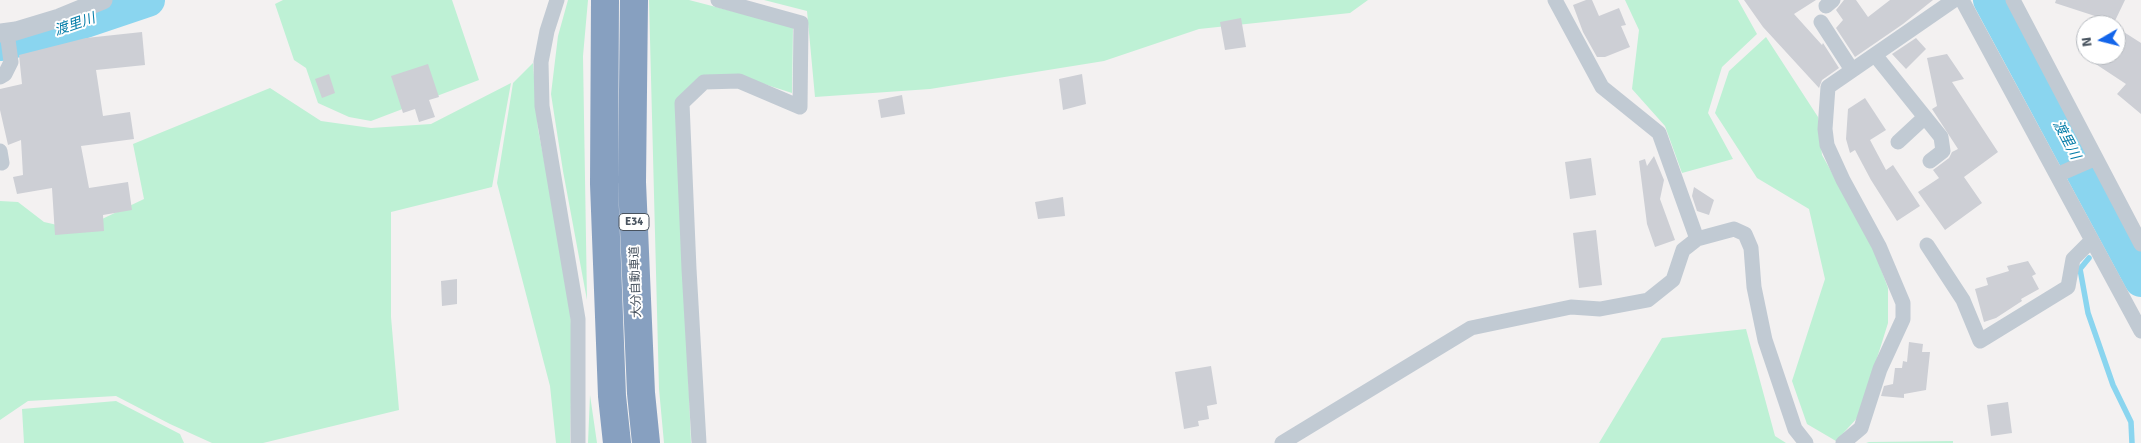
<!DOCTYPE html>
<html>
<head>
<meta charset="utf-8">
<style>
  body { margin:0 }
  #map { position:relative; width:2141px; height:443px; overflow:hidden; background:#f3f1f1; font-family:Signika,sans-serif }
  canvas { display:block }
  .north { position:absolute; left:2076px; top:15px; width:50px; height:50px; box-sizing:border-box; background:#fff; border:1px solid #b6babf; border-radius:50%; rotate:262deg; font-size:14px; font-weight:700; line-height:20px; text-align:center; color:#48535f }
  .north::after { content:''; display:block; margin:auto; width:18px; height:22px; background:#1365ea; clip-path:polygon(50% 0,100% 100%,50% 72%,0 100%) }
</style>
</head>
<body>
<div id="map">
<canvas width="2141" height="443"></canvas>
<div class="north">N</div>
</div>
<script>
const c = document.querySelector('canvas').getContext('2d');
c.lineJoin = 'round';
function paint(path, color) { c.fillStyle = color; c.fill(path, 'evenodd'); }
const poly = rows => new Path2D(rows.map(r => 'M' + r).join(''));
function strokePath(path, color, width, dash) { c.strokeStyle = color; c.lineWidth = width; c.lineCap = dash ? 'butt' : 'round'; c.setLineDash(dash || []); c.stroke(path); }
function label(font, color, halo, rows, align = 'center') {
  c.font = font + ' Signika,"Noto Sans JP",sans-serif'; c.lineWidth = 4; c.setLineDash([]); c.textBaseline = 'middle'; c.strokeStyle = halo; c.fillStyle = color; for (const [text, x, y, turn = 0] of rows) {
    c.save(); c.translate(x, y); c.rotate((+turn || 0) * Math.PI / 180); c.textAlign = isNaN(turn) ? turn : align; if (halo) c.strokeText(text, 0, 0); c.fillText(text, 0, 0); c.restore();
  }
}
paint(poly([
  [283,0,452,0,479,80,371,121,349,117,318,103,306,68,294,60,275,4],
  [568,0,588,0,583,56,587,300,563,171,551,94,558,36],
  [649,0,689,0,793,27,792,93,739,76,677,100,691,443,664,443,659,389],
  [764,0,1368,0,1350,13,1199,29,1104,61,930,89,815,97,807,11],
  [1625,0,1738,0,1757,34,1722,67,1708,113,1733,159,1682,173,1665,126,1632,89,1639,30],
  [1766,37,1818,117,1822,155,1871,242,1888,288,1888,323,1859,416,1836,441,1807,424,1792,381,1825,279,1809,209,1757,178,1715,113,1729,71],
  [533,63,538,129,570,294,572,357,570,443,556,443,550,386,497,183,513,83],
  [511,83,492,187,391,212,391,317,399,410,263,443,212,443,170,424,116,396,28,401,0,420,0,201,18,202,44,222,79,230,144,199,133,144,270,88,321,121,371,128,431,124],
  [1746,329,1775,436,1786,443,1599,443,1662,338],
  [590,395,597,443,588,443],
  [116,401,180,434,184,443,24,443,22,409],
  [1953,441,1953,443,1866,443,1869,442]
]), '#bef1d5');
strokePath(poly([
  [2089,258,2080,269,2088,313,2113,385,2131,422,2132,443]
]), '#8ad5ef', 5.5);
strokePath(poly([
  [1990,0,2141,280],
  [0,44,47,34,148,0]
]), '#8ad5ef', 34);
paint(poly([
  [1586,0,1592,0,1599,16,1619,8,1626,25,1621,26,1630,47,1605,57,1597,57,1583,32,1573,5],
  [1744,0,1816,0,1794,14,1822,45,1823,43,1839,68,1822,80,1819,88,1763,27],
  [1844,0,1856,0,1868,17,1890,0,1933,0,1903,24,1855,57,1836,28,1843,20,1836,10],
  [2056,0,2125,0,2113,25,2090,25,2095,16,2055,3],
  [1241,18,1246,47,1225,50,1220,22],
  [2116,27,2141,43,2141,114,2117,94,2126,84,2082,55,2116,55],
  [142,32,145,65,96,70,103,116,130,112,134,139,81,146,89,188,128,182,132,210,103,215,104,231,55,235,52,188,17,194,13,177,23,175,21,140,8,145,0,110,0,89,22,84,19,55,86,38],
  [1916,38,1926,49,1906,69,1892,54],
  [1947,54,1964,79,1952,82,1998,152,1964,177,1982,203,1945,230,1918,192,1939,178,1933,170,1949,158,1952,152,1958,149,1932,109,1937,106,1927,58],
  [428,64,439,97,429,100,435,117,419,122,415,109,403,113,391,76],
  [329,74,335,93,322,98,315,79],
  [1082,74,1086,104,1063,110,1059,79],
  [902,95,905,114,881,118,878,100],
  [1865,98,1886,130,1870,140,1886,170,1893,165,1920,206,1897,221,1871,180,1855,150,1850,153,1846,139,1848,109],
  [1654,156,1664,180,1660,199,1675,240,1655,247,1647,224,1639,161,1645,159,1647,166],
  [1591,158,1596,195,1570,199,1565,162],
  [1694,187,1714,200,1709,215,1697,211,1692,196],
  [1063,197,1065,216,1038,219,1035,202],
  [1596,230,1602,285,1579,288,1573,233],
  [2028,261,2036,274,2032,276,2039,289,2021,299,2022,301,1996,318,1984,322,1975,289,1988,285,1986,278,2009,271,2007,266],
  [457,279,457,304,442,306,441,281],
  [1909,342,1923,344,1922,352,1930,352,1926,390,1904,394,1904,398,1881,396,1884,386,1893,384,1895,368,1902,368,1903,361,1907,362],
  [1211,366,1217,404,1207,406,1209,419,1198,421,1199,426,1184,429,1175,372],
  [2008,402,2012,433,1991,436,1987,405]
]), '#cdcfd5');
strokePath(poly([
  [557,0,547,31,541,62,542,106,578,319,578,443],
  [1555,0,1602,87,1659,133,1697,239],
  [1962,0,2141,331],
  [2013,0,2141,244],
  [1826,6,1833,0],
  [1821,22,1852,70],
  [1875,55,1941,137,1943,151,1930,161],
  [0,77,5,74,11,62,7,32],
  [1898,142,1925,117],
  [0,151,2,163],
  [2057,175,2096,158],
  [1927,245,1963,300,1980,341,2068,287,2073,259,2092,240],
  [699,443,689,269,682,103,704,82,739,81,800,107,801,23,718,0],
  [1282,443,1471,328,1571,307,1600,309,1648,300,1673,280,1683,250,1697,239,1734,229,1745,234,1751,248,1754,287,1765,340,1795,429,1806,443],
  [1843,443,1861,428,1880,369,1903,319,1903,303,1879,246,1843,180,1827,145,1825,129,1828,87,1954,0]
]), '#c1cad3', 15);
strokePath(poly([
  [0,33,16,31,59,18,103,0]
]), '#c1cad3', 19);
strokePath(poly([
  [605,0,604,184,612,396,617,443],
  [634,0,632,182,641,393,646,443]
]), '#87a0c0', 28);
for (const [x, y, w] of [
  [634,222,30]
]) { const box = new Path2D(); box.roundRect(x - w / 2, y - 8.5, w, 17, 4); c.fillStyle = '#fff'; c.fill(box); strokePath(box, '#48535f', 1); }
label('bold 11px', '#48535f', null, [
  ["E34",634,222]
]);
label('12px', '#48535f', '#fff', [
  ["大分自動車道",636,282,-92]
]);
label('italic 14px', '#087faa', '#fff', [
  ["渡里川",75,25,-19],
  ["渡里川",2066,140,62]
]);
</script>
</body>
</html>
